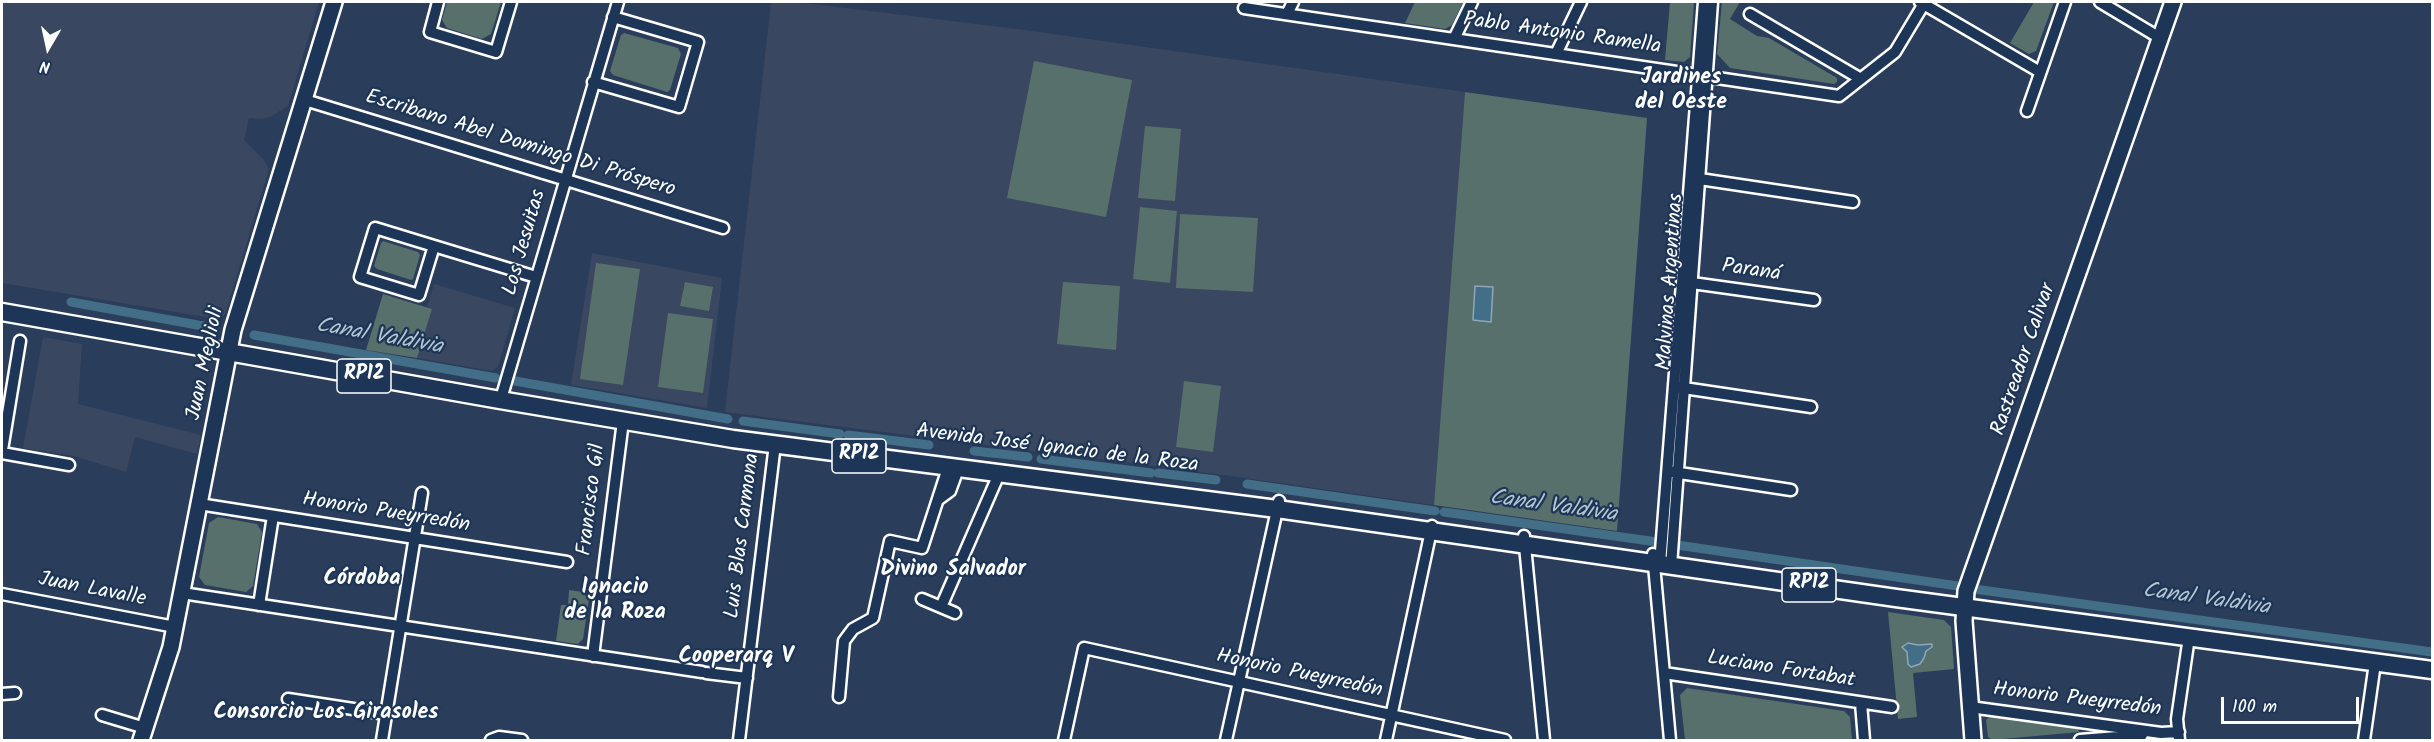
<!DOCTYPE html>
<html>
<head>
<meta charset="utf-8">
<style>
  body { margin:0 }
  #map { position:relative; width:2434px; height:742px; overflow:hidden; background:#2a3d5b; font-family:Kalam,sans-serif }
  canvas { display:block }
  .frame { position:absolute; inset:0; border:3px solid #fff; pointer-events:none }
  .north { position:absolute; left:18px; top:18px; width:60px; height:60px; -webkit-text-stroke:4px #1d3557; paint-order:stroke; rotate:189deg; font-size:16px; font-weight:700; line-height:24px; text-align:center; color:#fff }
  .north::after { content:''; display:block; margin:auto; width:21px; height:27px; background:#fff; clip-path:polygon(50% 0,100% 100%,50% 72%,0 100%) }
  .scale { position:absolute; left:2221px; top:697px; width:138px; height:27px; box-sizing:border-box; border:3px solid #fff; border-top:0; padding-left:8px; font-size:18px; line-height:21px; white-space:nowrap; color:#fff; -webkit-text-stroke:4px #1d3557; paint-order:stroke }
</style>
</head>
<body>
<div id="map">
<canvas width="2434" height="742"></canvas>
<div class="frame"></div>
<div class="north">N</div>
<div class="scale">100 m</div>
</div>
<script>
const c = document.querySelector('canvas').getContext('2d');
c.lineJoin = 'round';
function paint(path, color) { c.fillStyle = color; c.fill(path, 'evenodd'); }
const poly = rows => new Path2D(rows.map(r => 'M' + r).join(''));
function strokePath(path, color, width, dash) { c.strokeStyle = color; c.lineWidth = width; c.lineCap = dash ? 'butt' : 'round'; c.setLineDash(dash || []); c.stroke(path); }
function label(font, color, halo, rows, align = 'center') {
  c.font = font + ' Kalam,sans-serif'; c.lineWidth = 4.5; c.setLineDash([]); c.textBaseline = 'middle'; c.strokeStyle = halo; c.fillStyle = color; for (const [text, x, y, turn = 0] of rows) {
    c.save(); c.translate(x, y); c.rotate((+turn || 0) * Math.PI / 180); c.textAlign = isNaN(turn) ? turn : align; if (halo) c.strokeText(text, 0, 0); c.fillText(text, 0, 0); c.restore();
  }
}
paint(poly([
  [2,2,319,2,288,106,270,117,260,119,249,118,244,140,264,160,269,169,225,315,218,319,2,283],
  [771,2,797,2,1025,30,1465,92,1434,505,1224,475,725,412],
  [592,253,722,278,707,408,571,385],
  [434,284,515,308,498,367,492,371,417,358,432,309,427,307],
  [43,337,82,344,78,404,201,435,197,454,135,437,126,472,74,456,23,448]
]), '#3a4760');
paint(poly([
  [447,2,501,2,491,34,482,39,447,28,442,20],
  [1415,2,1463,2,1452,25,1445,29,1405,23],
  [1670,2,1694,2,1690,57,1684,62,1665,60],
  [1722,2,1740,2,1730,19,1757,36,1769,38,1837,78,1837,82,1834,84,1730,68,1717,54],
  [2034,2,2054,2,2036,51,2029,54,2010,43],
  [624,33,678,48,681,54,670,90,667,92,613,75,610,71,621,35],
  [1034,61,1132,80,1106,217,1007,198],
  [1465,92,1647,118,1617,531,1434,505],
  [1145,126,1181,129,1175,201,1138,198],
  [1140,207,1177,211,1170,283,1133,279],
  [1180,214,1258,218,1253,292,1176,288],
  [383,241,418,252,420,255,413,279,411,280,377,269,374,266,381,243],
  [596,263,640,269,623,385,580,379],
  [685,282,713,287,709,311,680,306],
  [1063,282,1120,286,1116,350,1057,344],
  [383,294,432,309,417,358,366,350],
  [668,313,713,319,703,393,658,387],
  [1184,381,1221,386,1213,452,1176,447],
  [218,517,257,524,262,532,253,586,246,592,205,585,199,577,209,523],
  [569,590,590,593,583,639,578,644,556,641,561,605,568,605],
  [1888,612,1944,620,1951,627,1954,669,1913,673,1917,717,1898,719],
  [1687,688,1844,711,1850,717,1852,740,1685,740,1680,695],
  [1990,716,2078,728,2079,732,1992,740,1988,737,1986,720]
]), '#57706c');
const water = poly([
  [1475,286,1493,287,1491,322,1473,320,1475,286],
  [1908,643,1918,645,1932,644,1932,647,1926,651,1924,658,1920,664,1911,667,1908,664,1907,652,1902,647,1908,643]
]);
paint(water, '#426e87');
strokePath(water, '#8ea8b7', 1.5);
strokePath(poly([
  [71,302,214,328],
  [254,335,496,378],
  [515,381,728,419],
  [743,421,840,434],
  [848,435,929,445],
  [974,451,1028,457],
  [1041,459,1151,473],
  [1158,473,1216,480],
  [1247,484,1435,511],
  [1444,512,1657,542],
  [1677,545,1958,586],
  [1974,589,2432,652]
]), '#426e87', 9);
const minor = poly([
  [438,2,430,32,496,52,511,2],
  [1920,2,2040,72],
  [2100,2,2160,38],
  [1244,8,1839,96,1895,52,1925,2],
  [1287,14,1293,2],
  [1750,14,1861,79],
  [1454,39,1472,2],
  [1556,54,1581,2],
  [593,82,679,107,698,42,613,17],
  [305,100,723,228],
  [2027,111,2065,2],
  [1693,178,1853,202],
  [434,246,419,295,360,277,375,228,434,246,536,277],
  [1685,282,1814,300],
  [1677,387,1811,407],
  [503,392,618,2],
  [2,450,20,341],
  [2,453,69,465],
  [1673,472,1791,490],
  [939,499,950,491,958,469],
  [199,504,567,562],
  [1524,536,1544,740],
  [1653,554,1670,740],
  [1660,564,1704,2],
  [1671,566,1712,2],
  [182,593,702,672],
  [2,594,175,627],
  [922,599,955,613],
  [259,605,273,516],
  [941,607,999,474],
  [593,656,623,421],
  [706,673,747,678],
  [1664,673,1892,707],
  [2,694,15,693],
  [839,697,844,641,853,629,873,618,890,541,922,548,948,468],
  [288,699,386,714],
  [1861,703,1864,740],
  [1970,707,2161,733,2179,732],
  [102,715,145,728],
  [382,740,422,493],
  [491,740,499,737,522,740],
  [739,740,775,444],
  [1064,740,1084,648,1505,740],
  [1226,740,1279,501],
  [1386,740,1432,526],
  [2080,740,2142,735],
  [2179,740,2177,719,2189,637],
  [2364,740,2375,663]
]);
const secondary = poly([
  [141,740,171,647,233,330,334,2],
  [1973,740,1964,621,1966,591,2173,2]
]);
const primary = poly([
  [2,312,500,400,733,439,1277,509,1896,598,2432,670]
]);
strokePath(minor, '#fff', 15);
strokePath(secondary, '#fff', 20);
strokePath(primary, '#fff', 21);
strokePath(minor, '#1d3557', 10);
strokePath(secondary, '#1d3557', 15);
strokePath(primary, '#1d3557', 16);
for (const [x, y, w] of [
  [364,376,54],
  [859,456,54],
  [1809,585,54]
]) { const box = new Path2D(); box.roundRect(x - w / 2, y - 17, w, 34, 4.5); c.fillStyle = '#1d3557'; c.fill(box); strokePath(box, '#fff', 1.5); }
label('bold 20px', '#fff', null, [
  ["RP12",364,376],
  ["RP12",859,456],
  ["RP12",1809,585]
]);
label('21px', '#fff', '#1d3557', [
  ["Pablo Antonio Ramella",1562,35,8],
  ["Escribano Abel Domingo Di Próspero",520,145,17],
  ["Los Jesuitas",526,243,-74],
  ["Paraná",1751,272,8],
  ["Malvinas Argentinas",1672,282,-86],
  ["Rastreador Calivar",2025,360,-71],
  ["Juan Meglioli",207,364,-78],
  ["Avenida José Ignacio de la Roza",1057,450,7],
  ["Francisco Gil",593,500,-83],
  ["Honorio Pueyrredón",386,514,9],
  ["Luis Blas Carmona",744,536,-83],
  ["Juan Lavalle",92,591,11],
  ["Luciano Fortabat",1781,671,9],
  ["Honorio Pueyrredón",1299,675,12],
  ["Honorio Pueyrredón",2077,701,7]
]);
label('bold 22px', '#fff', '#1d3557', [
  ["Jardines",1681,79],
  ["del Oeste",1681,104],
  ["Divino Salvador",953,571],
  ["Córdoba",362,580],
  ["Ignacio",615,589],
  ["de la Roza",615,614],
  ["Cooperarq V",736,658],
  ["Consorcio Los Girasoles",326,714]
]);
label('italic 22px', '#b3c5cf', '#1d3557', [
  ["Canal Valdivia",379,338,10],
  ["Canal Valdivia",1553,508,8],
  ["Canal Valdivia",2206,601,8]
]);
</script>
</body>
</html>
